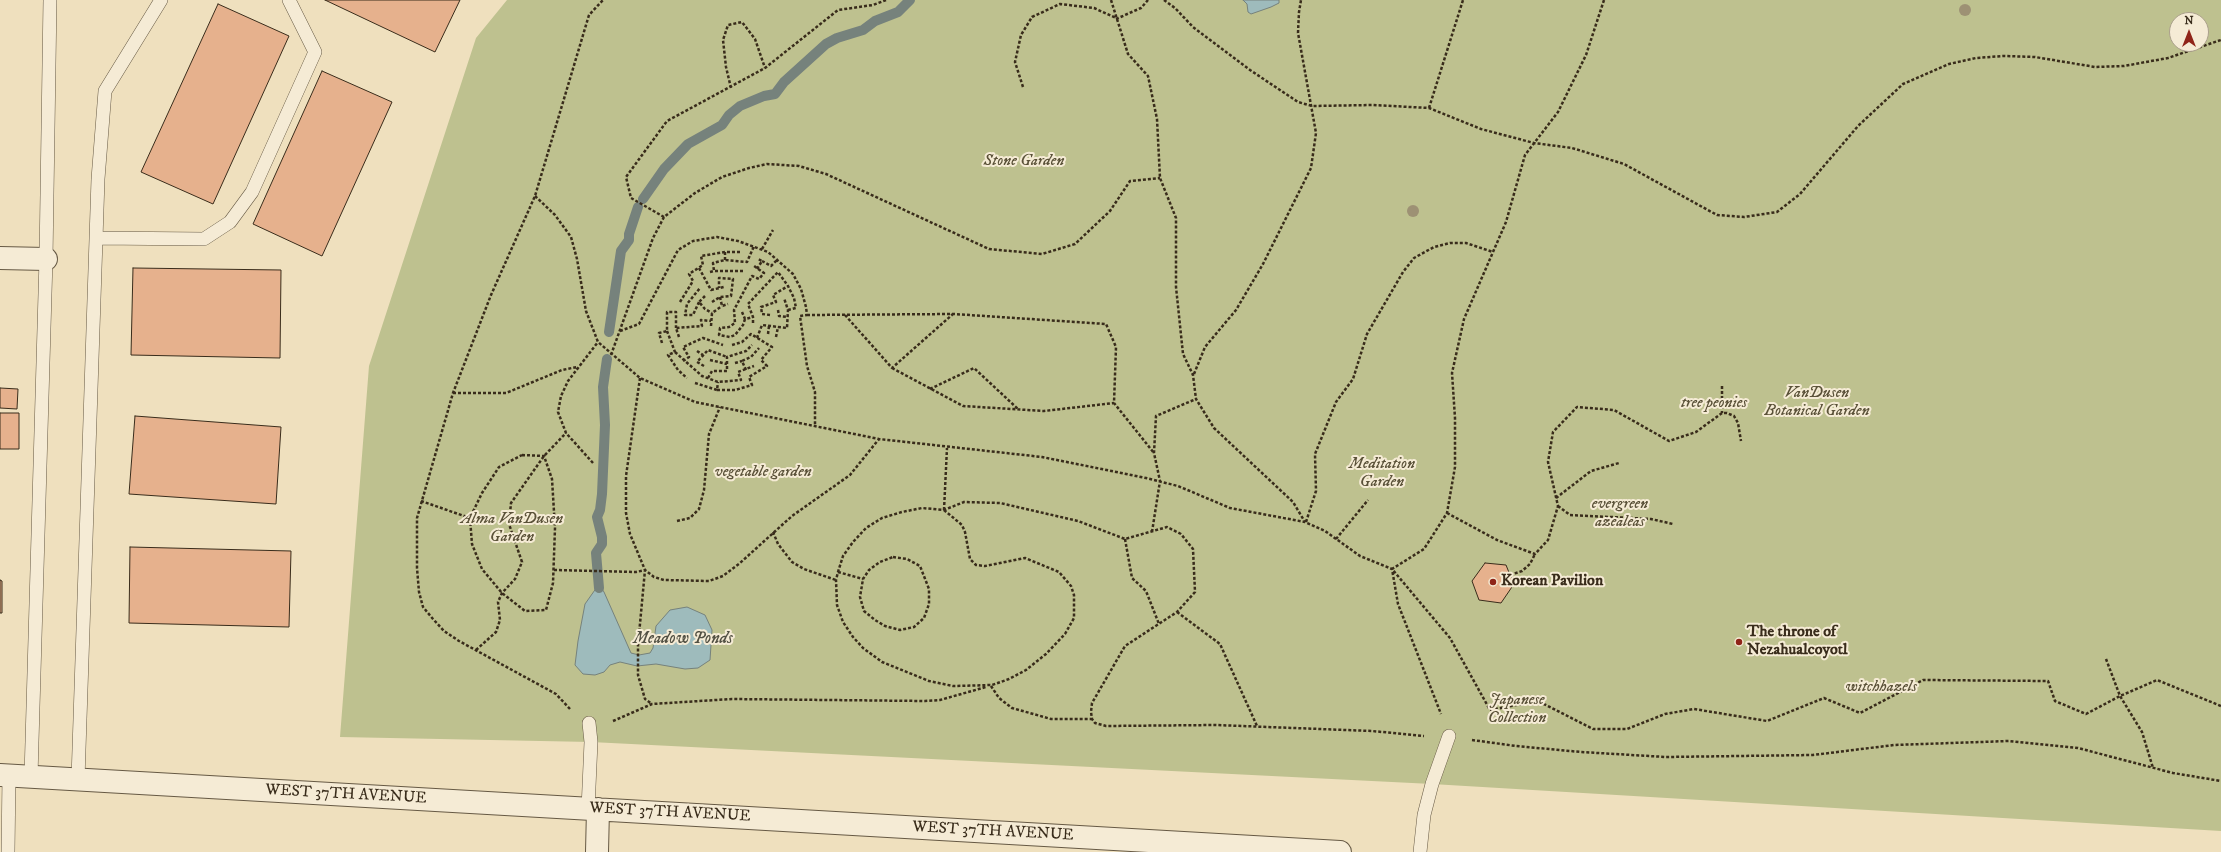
<!DOCTYPE html>
<html>
<head>
<meta charset="utf-8">
<style>
  body { margin:0 }
  #map { position:relative; width:2221px; height:852px; overflow:hidden; background:#efe0be; font-family:"IM FELL DW Pica",serif }
  canvas { display:block }
  .north { position:absolute; left:2169px; top:12px; width:40px; height:40px; box-sizing:border-box; background:#f5ebd5; border:1px solid #aa9f8b; border-radius:50%; rotate:0deg; font-size:11px; font-weight:700; line-height:16px; text-align:center; color:#392c1b }
  .north::after { content:''; display:block; margin:auto; width:14px; height:18px; background:#8f2418; clip-path:polygon(50% 0,100% 100%,50% 72%,0 100%) }
</style>
</head>
<body>
<div id="map">
<canvas width="2221" height="852"></canvas>
<div class="north">N</div>
</div>
<script>
const c = document.querySelector('canvas').getContext('2d');
c.lineJoin = 'round';
function paint(path, color) { c.fillStyle = color; c.fill(path, 'evenodd'); }
const poly = rows => new Path2D(rows.map(r => 'M' + r).join(''));
function strokePath(path, color, width, dash) { c.strokeStyle = color; c.lineWidth = width; c.lineCap = dash ? 'butt' : 'round'; c.setLineDash(dash || []); c.stroke(path); }
function label(font, color, halo, rows, align = 'center') {
  c.font = font + ' "IM FELL DW Pica",serif'; c.lineWidth = 4; c.setLineDash([]); c.textBaseline = 'middle'; c.strokeStyle = halo; c.fillStyle = color; for (const [text, x, y, turn = 0] of rows) {
    c.save(); c.translate(x, y); c.rotate((+turn || 0) * Math.PI / 180); c.textAlign = isNaN(turn) ? turn : align; if (halo) c.strokeText(text, 0, 0); c.fillText(text, 0, 0); c.restore();
  }
}
paint(poly([
  [507,0,2221,0,2221,831,1432,784,591,742,340,737,369,366,476,38],
  [2177,20,2201,20,2201,44,2177,44]
]), '#bec18f');
const water = poly([
  [1243,0,1279,0,1279,3,1271,7,1251,14,1248,12,1247,4,1243,0],
  [597,587,602,589,604,592,631,653,639,655,650,653,653,648,656,626,670,610,687,607,705,615,712,630,710,660,698,668,685,669,656,664,637,666,620,662,610,665,604,672,595,675,583,674,575,665,578,641,585,604,597,587]
]);
paint(water, '#9ebbbc');
strokePath(water, '#76827c', 1);
strokePath(poly([
  [643,199,664,169,688,144,722,125,729,115,740,106,764,96,775,94,784,82,826,44,837,38,863,30,875,21,898,12,910,0],
  [609,332,621,251,629,240,629,234,638,207],
  [599,588,596,553,602,544,602,537,597,517,600,510,602,494,605,425,603,387,607,359]
]), '#76827c', 10);
const building = poly([
  [325,0,460,0,435,52,325,0],
  [218,4,289,36,213,204,141,172,218,4],
  [322,71,392,102,322,256,253,224,322,71],
  [133,268,281,270,280,358,131,355,133,268],
  [0,388,18,389,17,409,0,408,0,388],
  [0,413,19,413,19,449,0,449,0,413],
  [135,416,281,427,276,504,129,494,135,416],
  [130,547,291,551,289,627,129,623,130,547],
  [1485,563,1506,565,1510,575,1514,584,1501,603,1479,600,1472,581,1485,563],
  [0,580,2,581,2,613,0,613,0,580]
]);
paint(building, '#e6b18d');
strokePath(building, '#392c1b', 1);
const service = poly([
  [97,238,204,239,230,222,252,192,315,52,289,0],
  [31,776,46,259,50,0],
  [78,779,98,179,105,91,161,0],
  [588,809,591,742,589,723],
  [8,852,9,776],
  [1420,852,1424,815,1432,784,1449,736]
]);
const minor = poly([
  [0,258,46,259],
  [0,775,1340,852],
  [597,852,598,809]
]);
strokePath(service, '#665944', 14);
strokePath(minor, '#665944', 24);
strokePath(poly([
  [1111,0,1128,54,1148,76,1157,119,1160,178,1176,218,1176,287,1183,354,1193,375,1196,399,1214,428,1293,502,1305,522],
  [1164,0,1175,8,1193,27,1250,70,1298,102,1312,106,1373,105,1429,108,1481,129,1534,143,1572,148,1624,164,1717,215,1744,217,1777,212,1800,194,1858,126,1903,84,1949,64,1976,58,2004,56,2035,57,2095,67,2124,66,2168,58,2221,40],
  [1604,0,1586,55,1558,112,1525,155,1506,222,1464,319,1452,373,1455,418,1455,467,1447,513,1424,549,1392,569,1450,638,1490,710,1538,701,1593,729,1627,729,1665,714,1694,709,1767,721,1824,698,1860,713,1923,680,2048,681,2055,701,2086,714,2120,696,2157,680,2221,706],
  [1116,19,1141,8,1148,0],
  [1023,87,1015,62,1021,35,1032,17,1060,4,1094,8,1116,18],
  [731,88,726,67,723,40,728,25,742,22,755,39,765,68],
  [1429,108,1463,0],
  [535,196,555,215,571,237,577,259,586,311,598,342,640,378,695,402,879,439,1042,457,1146,478,1178,486,1230,508,1305,522,1325,531,1360,556,1392,569,1398,604,1441,714],
  [664,217,631,198,626,177,667,121,765,68,838,10,873,5,886,0],
  [762,249,773,230],
  [725,260,725,252,742,252],
  [762,261,771,266,778,259],
  [699,268,711,290,724,287],
  [757,269,762,261,758,259],
  [743,271,714,271,713,263,725,260,747,262,754,246],
  [710,272,714,271],
  [705,296,699,302,705,309,712,313],
  [720,297,722,306,728,304],
  [680,302,693,281,689,274,703,265,701,256,725,252],
  [699,302,693,315,685,315,687,304,700,288],
  [712,302,720,297,731,296,733,279,719,278,719,288],
  [778,310,779,316,787,317],
  [742,312,745,319,753,317],
  [770,315,762,314,761,307,776,302,773,295,788,286,794,298,796,308,788,310],
  [807,315,954,314,1106,324,1116,347,1114,403,1154,453],
  [845,315,892,368,953,314],
  [745,319,743,325,735,335,730,337,719,335,720,328,729,327,735,323,734,310,752,276,759,279,764,273,754,266],
  [753,323,753,317,748,304,778,272,788,286],
  [711,326,712,313,722,306],
  [620,331,639,324,678,250,693,241,717,237,738,241,768,252,793,274,801,289,806,307,807,315,800,316,807,366,815,392,815,426],
  [667,331,675,352,668,355,678,370,687,378],
  [768,334,769,326],
  [679,337,676,328,702,326,701,320,711,321],
  [776,337,778,327],
  [757,338,762,325,787,328,788,310,784,298],
  [662,343,659,333,667,331,667,312,676,312,676,328],
  [697,351,703,355],
  [675,352,702,376,718,382,741,380,738,372,754,366],
  [611,355,653,238,664,217,695,193,722,177,749,168,767,164,799,166,826,174,989,249,1042,254,1075,244,1110,211,1130,181,1160,178],
  [710,360,727,364],
  [683,361,689,357,683,347,703,338,723,345],
  [735,363,742,361],
  [704,366,697,362,708,350,727,357],
  [892,368,963,406,1044,411,1114,403],
  [746,370,742,361,751,357,759,348],
  [1194,374,1205,347,1236,310,1263,264,1311,168,1316,133,1298,33,1299,12,1301,0],
  [640,378,626,476,626,513,630,534,645,570,654,577,664,580,709,581,723,576,740,563,792,516,850,475,879,439],
  [708,378,712,371,727,371,727,357,746,351,752,345],
  [695,383,717,390,718,382],
  [1722,386,1722,413],
  [930,389,974,368,1018,409],
  [717,390,735,390,752,385,749,377,767,366,761,360,772,347,751,334,742,342,732,345],
  [453,393,506,393,562,370,577,367],
  [522,455,544,456,552,479,555,528,553,583,546,610,525,611,502,593,482,569,472,544,470,518,482,493,499,467,522,455],
  [593,463,566,433,558,412,561,396,568,381,598,342],
  [1556,498,1591,471,1619,463],
  [421,501,470,518],
  [1558,506,1570,515,1651,519,1673,524],
  [944,510,962,525,965,532,970,559,976,565,985,566,1025,558,1059,572,1071,586,1074,595,1074,618,1065,634,1046,654,1026,670,1009,679,992,685,953,686,929,681,882,662,863,648,853,637,843,622,837,605,836,580,838,572,843,556,853,542,866,528,882,518,902,512,922,508,944,510,964,502,1000,503,1078,521,1125,539,1167,527,1181,534,1193,549,1195,592,1177,612,1125,646,1092,703,1091,712,1092,719,1095,723,1106,726,1216,725,1372,731,1424,736],
  [944,510,947,448],
  [1447,513,1497,540,1535,554,1548,540,1558,506,1548,462,1553,432,1577,407,1614,410,1669,441,1696,432,1722,413,1727,413,1734,416,1738,423,1741,441],
  [677,521,690,518,699,509,704,490,709,434,720,407],
  [1306,522,1316,491,1315,454,1336,402,1353,379,1367,334,1403,272,1414,258,1434,247,1450,243,1466,243,1493,252],
  [773,532,778,544,792,562,804,569,836,580],
  [1152,532,1160,481,1154,453,1156,416,1196,399],
  [1125,539,1132,578,1146,591,1159,624],
  [1336,539,1368,500],
  [893,557,907,559,920,566,929,589,929,604,924,618,914,627,900,630,885,626,875,620,864,611,860,597,863,579,869,570,880,562,893,557],
  [554,570,636,572,645,570,638,645,638,675,645,699,652,704],
  [838,572,863,579],
  [1510,575,1522,571,1530,564,1535,554],
  [1177,612,1220,644,1257,726],
  [476,650,496,632,500,620,498,602,502,593,515,579,522,562,509,524,511,503,544,456,566,433],
  [2106,659,2120,696,2142,732,2153,768],
  [991,686,999,698,1012,708,1051,719,1092,719],
  [570,709,556,694,459,641,444,631,433,619,423,607,419,592,417,568,417,518,453,393,491,295,535,196,589,15,603,0],
  [613,721,652,704,732,699,925,701,940,700,986,687],
  [1472,740,1516,746,1581,752,1666,757,1813,755,1894,745,2009,741,2078,748,2173,773,2221,781]
]), '#392c1b', 2.5, [3, 2]);
strokePath(service, '#f5ebd5', 13);
strokePath(minor, '#f5ebd5', 22);
c.fillStyle = '#9d9174';
for (const [x, y] of [
  [1965,10],
  [1413,211]
]) { c.beginPath(); c.arc(x, y, 6, 0, 2 * Math.PI); c.fill(); }
for (const [x, y, r, color] of [
  [1493,582,4,"#8f2418"],
  [1739,642,4,"#8f2418"]
]) { const dot = new Path2D(); dot.arc(x, y, r, 0, 2 * Math.PI); c.fillStyle = color; c.fill(dot); strokePath(dot, '#f5ebd5', 1.5); }
label('italic 16px', '#5a5138', '#f5ebd5', [
  ["Stone Garden",1024,162],
  ["VanDusen",1817,394],
  ["Botanical Garden",1817,412],
  ["tree peonies",1714,404],
  ["Meditation",1382,465],
  ["Garden",1382,483],
  ["vegetable garden",763,473],
  ["evergreen",1620,505],
  ["azealeas",1620,523],
  ["Alma VanDusen",512,520],
  ["Garden",512,538],
  ["witchhazels",1881,688],
  ["Japanese",1517,701],
  ["Collection",1517,719]
]);
label('bold 16px', '#392c1b', '#f5ebd5', [
  ["Korean Pavilion",1501,582],
  ["The throne of",1747,633],
  ["Nezahualcoyotl",1747,651]
], 'left');
label('16px', '#392c1b', '#f5ebd5', [
  ["WEST 37TH AVENUE",346,795,3],
  ["WEST 37TH AVENUE",670,813,3],
  ["WEST 37TH AVENUE",993,832,3]
]);
label('italic 17px', '#525043', '#f5ebd5', [
  ["Meadow Ponds",683,639]
]);
</script>
</body>
</html>
